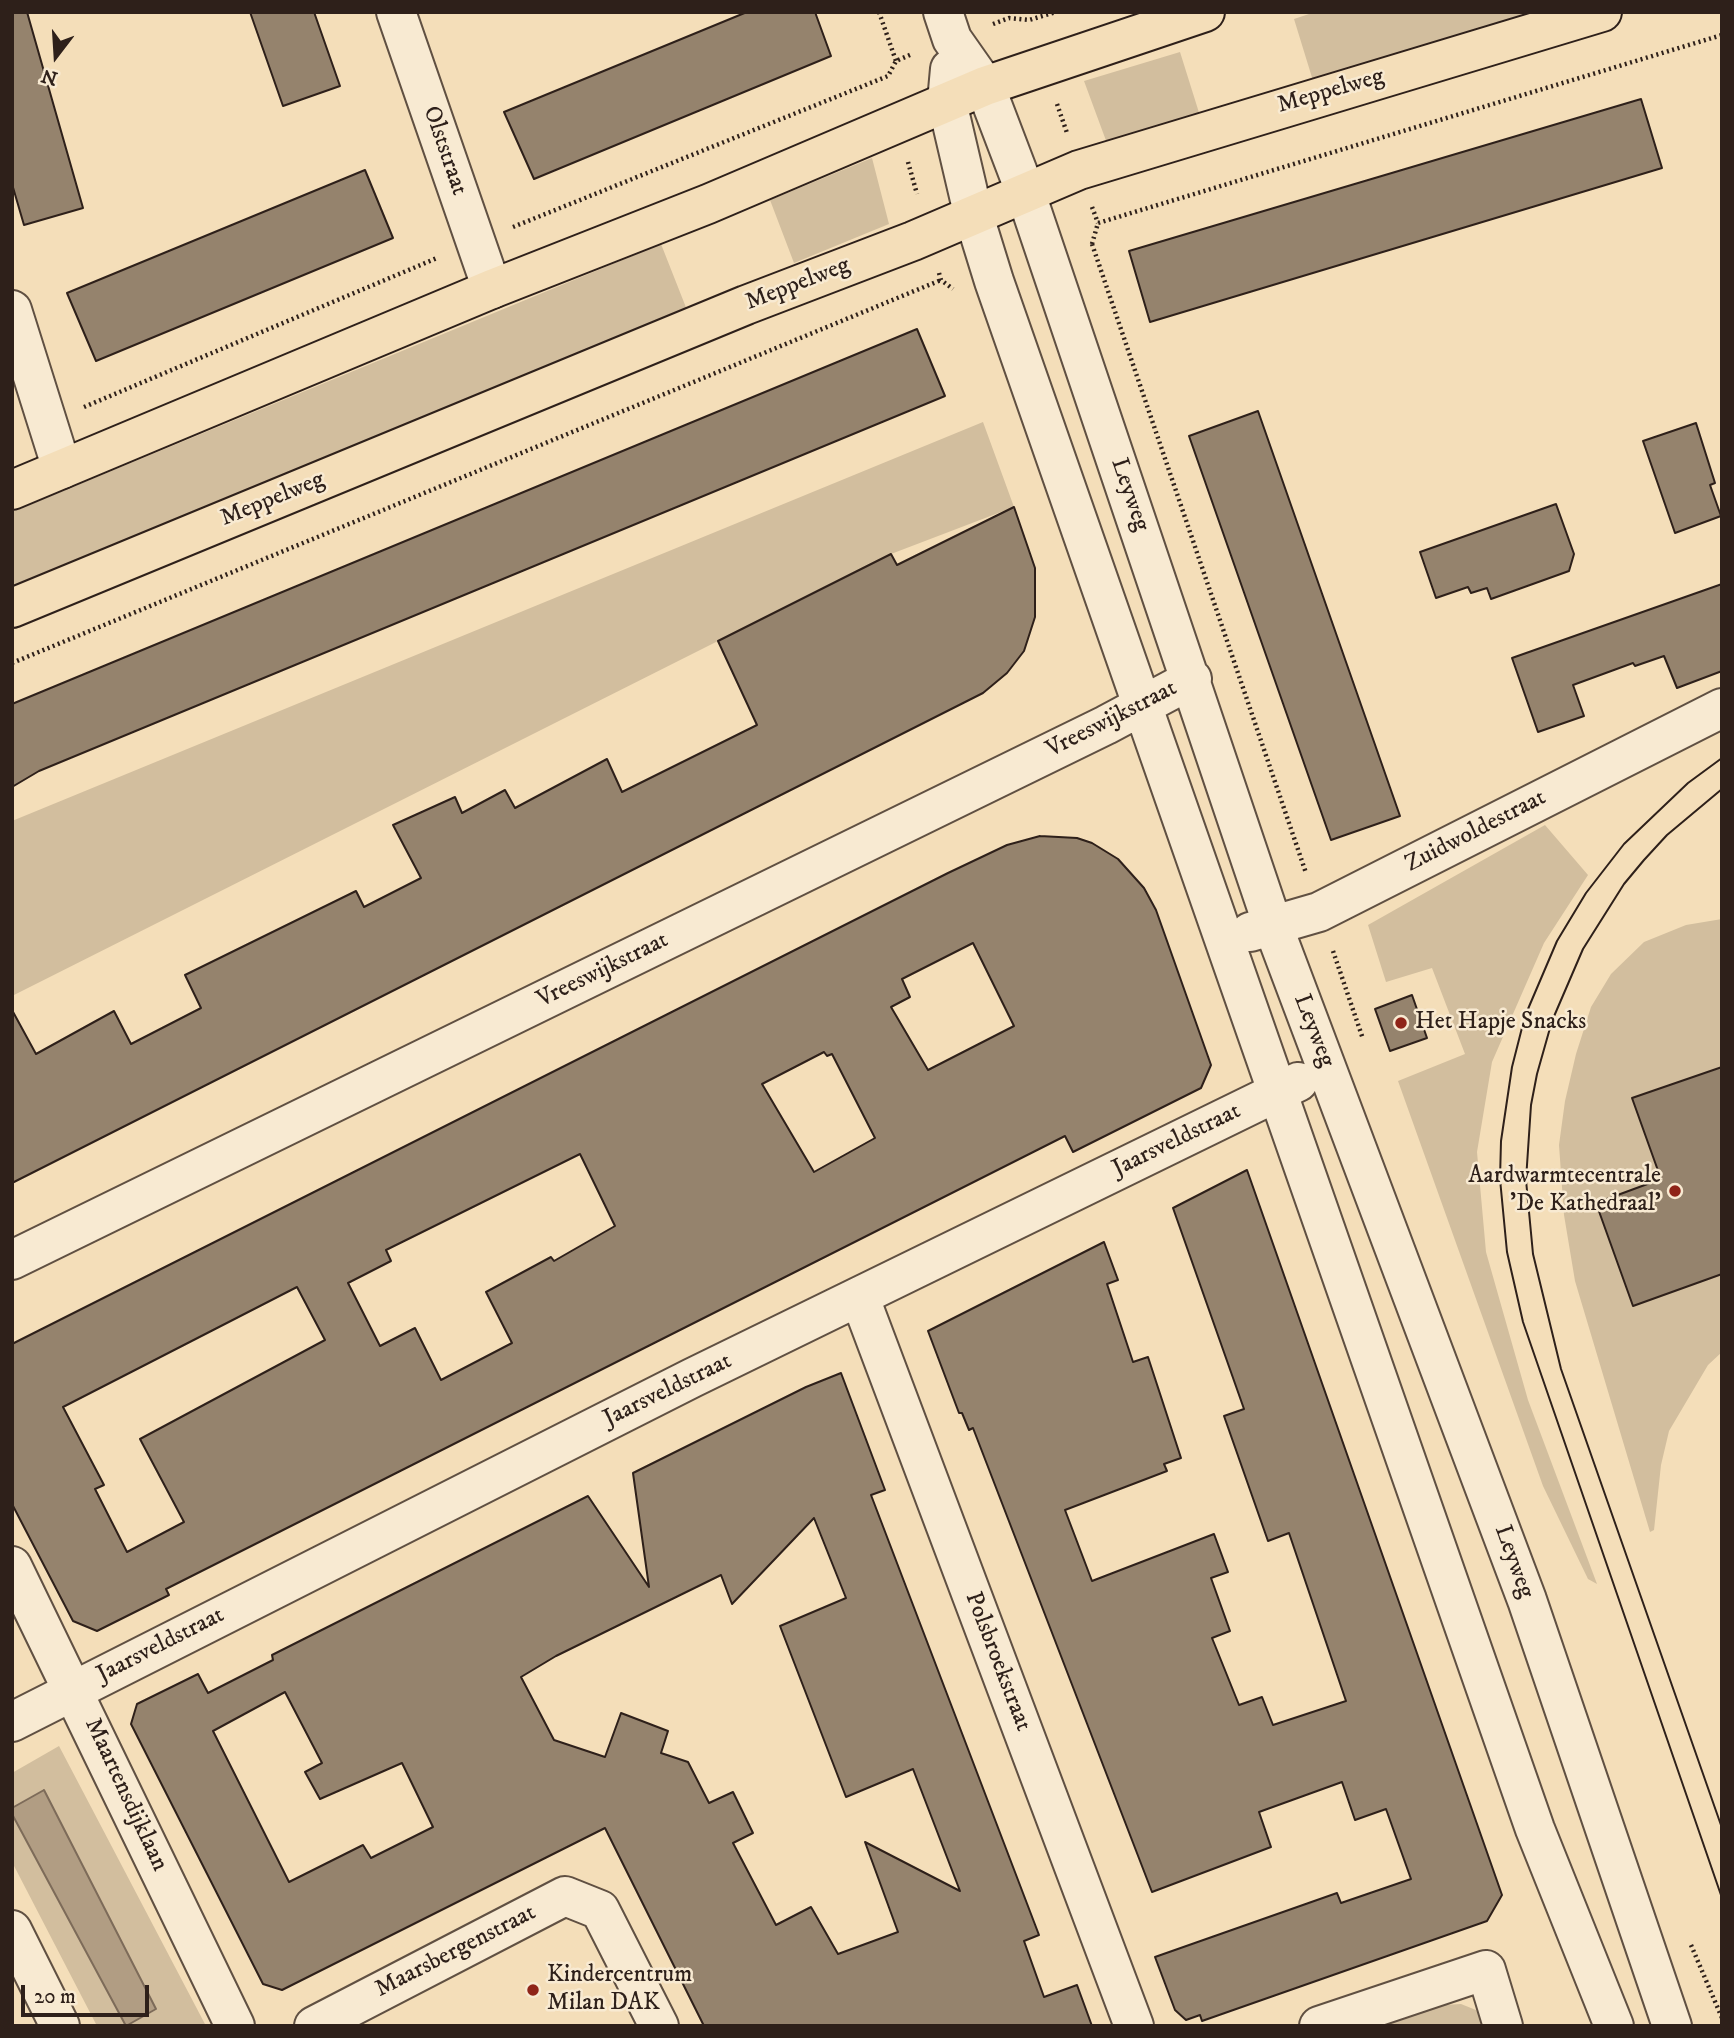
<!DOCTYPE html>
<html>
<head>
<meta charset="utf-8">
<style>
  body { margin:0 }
  #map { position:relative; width:1734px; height:2038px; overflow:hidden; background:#f4deb9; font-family:"IM FELL DW Pica",serif }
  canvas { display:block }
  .frame { position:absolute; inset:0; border:14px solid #2e201a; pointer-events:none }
  .north { position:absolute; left:21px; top:21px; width:70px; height:70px; -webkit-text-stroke:5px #f8ead2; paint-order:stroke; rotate:197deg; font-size:19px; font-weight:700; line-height:28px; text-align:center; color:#2e201a }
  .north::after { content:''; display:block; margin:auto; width:24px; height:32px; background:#2e201a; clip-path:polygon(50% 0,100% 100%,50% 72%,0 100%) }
  .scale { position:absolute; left:21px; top:1985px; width:128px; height:32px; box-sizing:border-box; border:4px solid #2e201a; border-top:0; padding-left:9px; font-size:21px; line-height:24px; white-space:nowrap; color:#2e201a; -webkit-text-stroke:5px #f8ead2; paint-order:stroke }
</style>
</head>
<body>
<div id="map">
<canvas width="1734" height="2038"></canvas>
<div class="frame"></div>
<div class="north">N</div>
<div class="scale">20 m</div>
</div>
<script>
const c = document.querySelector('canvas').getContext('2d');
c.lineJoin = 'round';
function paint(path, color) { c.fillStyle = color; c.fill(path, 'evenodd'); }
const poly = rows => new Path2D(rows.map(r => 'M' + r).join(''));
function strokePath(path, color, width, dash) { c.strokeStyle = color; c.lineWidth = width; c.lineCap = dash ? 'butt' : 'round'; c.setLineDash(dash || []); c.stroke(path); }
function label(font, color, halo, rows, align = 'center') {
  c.font = font + ' "IM FELL DW Pica",serif'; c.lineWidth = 5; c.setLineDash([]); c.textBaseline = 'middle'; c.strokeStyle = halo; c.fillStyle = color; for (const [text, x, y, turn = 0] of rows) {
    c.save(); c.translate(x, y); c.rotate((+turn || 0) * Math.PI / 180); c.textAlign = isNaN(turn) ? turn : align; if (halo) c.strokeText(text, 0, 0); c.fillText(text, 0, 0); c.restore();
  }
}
paint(poly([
  [1315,12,1555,12,1314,84,1294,19],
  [1180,52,1201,119,1108,146,1084,81],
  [872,158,889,224,794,263,770,200],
  [661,244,687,310,12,592,12,512],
  [983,422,1014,507,891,554,12,996,12,821],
  [1545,825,1588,875,1544,943,1492,1062,1477,1152,1486,1252,1528,1400,1597,1584,1588,1579,1543,1486,1398,1081,1465,1054,1432,968,1386,982,1368,925],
  [1722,919,1722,1352,1708,1365,1669,1431,1661,1465,1654,1530,1650,1532,1575,1281,1564,1215,1559,1145,1565,1101,1576,1054,1591,1007,1611,974,1644,942,1686,925],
  [59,1746,206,2026,126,2026,156,2010,43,1790,12,1808,12,1773],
  [12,1814,126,2026,97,2026,12,1862],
  [1461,2004,1476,2010,1487,2026,1383,2026,1443,2005]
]), '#d2be9e');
const water = poly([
  [44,1790,156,2009,126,2026,12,1814,12,1808,44,1790]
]);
paint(water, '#b19d83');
strokePath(water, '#7d6b59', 2);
const building = poly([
  [12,12,27,12,83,208,24,225,12,184,12,12],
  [250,12,314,12,340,86,283,106,250,12],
  [747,12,815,12,831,56,534,179,504,112,747,12],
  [1641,99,1662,168,1150,322,1129,251,1641,99],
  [365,170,393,238,96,361,67,293,365,170],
  [917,329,945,396,39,771,12,787,12,704,917,329],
  [1258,411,1400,816,1331,840,1189,436,1258,411],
  [1696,423,1715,483,1710,485,1721,516,1675,533,1643,441,1696,423],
  [1556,504,1574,554,1569,571,1491,599,1487,588,1471,593,1468,587,1436,598,1420,552,1556,504],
  [1014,507,1035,568,1035,617,1024,651,1007,673,983,693,12,1183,12,1010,36,1054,114,1011,131,1044,201,1008,185,975,356,891,364,907,421,878,393,825,455,797,462,813,505,790,515,808,607,759,622,792,757,725,718,641,891,554,897,565,1014,507],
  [1722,584,1722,671,1677,688,1664,656,1635,666,1633,663,1573,685,1584,716,1538,732,1512,658,1722,584],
  [1040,836,1077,838,1092,843,1118,859,1144,888,1156,910,1211,1065,1201,1088,1073,1152,1065,1136,166,1589,169,1595,97,1631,73,1621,12,1504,12,1344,948,873,1007,845,1040,836],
  [973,943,1014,1026,928,1070,891,1007,910,997,902,979,973,943],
  [824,1052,827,1056,832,1054,875,1138,814,1172,762,1084,824,1052],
  [580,1154,615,1226,554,1261,551,1257,486,1292,512,1343,441,1380,415,1328,380,1346,348,1283,391,1261,386,1250,580,1154],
  [297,1287,325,1340,140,1439,184,1522,127,1552,95,1489,104,1485,63,1407,297,1287],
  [1412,995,1427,1038,1390,1051,1375,1009,1412,995],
  [1722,1067,1722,1274,1633,1306,1596,1203,1661,1179,1632,1098,1722,1067],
  [1247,1170,1502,1895,1487,1921,1202,2021,1200,2015,1186,2020,1175,2010,1155,1957,1337,1893,1341,1903,1411,1879,1386,1809,1355,1820,1342,1782,1259,1812,1271,1847,1152,1892,973,1428,969,1430,962,1413,959,1413,928,1331,1104,1242,1118,1280,1107,1284,1133,1362,1148,1357,1181,1458,1164,1464,1167,1471,1065,1510,1092,1581,1214,1534,1228,1572,1211,1578,1230,1631,1212,1638,1239,1705,1262,1697,1273,1725,1346,1701,1289,1533,1268,1541,1224,1416,1244,1409,1173,1208,1247,1170],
  [841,1373,885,1490,871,1495,1039,1935,1024,1941,1044,1997,1077,1985,1092,2026,704,2026,605,1828,282,1990,263,1984,131,1724,137,1704,198,1674,208,1693,273,1660,272,1655,588,1496,649,1587,633,1473,806,1387,841,1373],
  [814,1518,846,1598,780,1626,846,1797,913,1769,960,1891,865,1842,898,1932,838,1954,811,1907,776,1925,733,1843,753,1833,733,1792,709,1803,688,1762,661,1753,668,1731,621,1713,605,1757,554,1740,521,1677,556,1656,721,1575,732,1604,814,1518],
  [285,1692,322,1763,305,1772,320,1799,402,1763,433,1827,371,1858,363,1845,289,1882,213,1731,285,1692]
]);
paint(building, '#95836d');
strokePath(building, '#2e201a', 2);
const minor = poly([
  [396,12,492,289],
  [943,12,952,39,985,86,1025,191,1273,926,1527,1600,1672,2026],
  [950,69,947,102,973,213,994,281,1535,1829,1614,2026],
  [12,310,62,469],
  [1250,932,1319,912,1722,708],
  [12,1260,1106,725,1192,679],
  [860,1298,1134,2026],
  [12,1566,235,2026],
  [12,1722,692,1378,1298,1082],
  [12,1930,60,2026],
  [314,2026,565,1896,600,1910,659,2026],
  [1319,2026,1486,1970,1503,2026]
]);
const major = poly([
  [12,490,492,289,708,204,985,86,1205,12],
  [12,608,746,305,913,241,1079,170,1602,12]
]);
strokePath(minor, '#605042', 42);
strokePath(major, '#2e201a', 42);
strokePath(poly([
  [879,12,896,61],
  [993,24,1009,18,1029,20,1056,12],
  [1057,104,1067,133],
  [908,162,917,194],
  [1092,207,1098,223],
  [513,227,888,76,896,61,912,54],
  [1092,244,1306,873],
  [1092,244,1098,223,1722,35],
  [939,273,941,280,953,289],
  [84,407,437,258],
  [12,663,941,280],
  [1333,951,1363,1039],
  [1691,1945,1722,2018]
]), '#2e201a', 4.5, [2, 3.5]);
strokePath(minor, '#f8ead2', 38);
strokePath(major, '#f4deb9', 38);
strokePath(poly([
  [1722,758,1688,783,1624,844,1586,893,1557,941,1525,1016,1512,1067,1501,1141,1500,1179,1507,1252,1523,1322,1722,1898],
  [1722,789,1667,835,1644,860,1624,884,1583,949,1552,1021,1537,1074,1531,1105,1526,1180,1533,1254,1561,1369,1722,1828]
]), '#2e201a', 2);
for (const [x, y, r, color] of [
  [1401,1023,7,"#8f2418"],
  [1675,1191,7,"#8f2418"],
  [533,1990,7,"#8f2418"]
]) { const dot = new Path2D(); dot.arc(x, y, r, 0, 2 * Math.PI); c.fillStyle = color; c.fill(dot); strokePath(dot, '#f8ead2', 2.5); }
label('24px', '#2e201a', '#f8ead2', [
  ["Meppelweg",1331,92,-16],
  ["Olststraat",444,151,71],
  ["Meppelweg",798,285,-21],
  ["Leyweg",1129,495,71],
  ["Meppelweg",273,500,-22],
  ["Vreeswijkstraat",1112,720,-27],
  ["Zuidwoldestraat",1476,832,-27],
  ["Vreeswijkstraat",603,971,-26],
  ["Leyweg",1313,1031,69],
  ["Jaarsveldstraat",1177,1141,-26],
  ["Jaarsveldstraat",668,1391,-26],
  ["Leyweg",1513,1562,70],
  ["Jaarsveldstraat",161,1646,-27],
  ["Polsbroekstraat",997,1662,69],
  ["Maartensdijklaan",125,1795,65],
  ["Maarsbergenstraat",456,1952,-27]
]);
label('24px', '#2e201a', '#f8ead2', [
  ["Het Hapje Snacks",1415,1023],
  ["Aardwarmtecentrale",1661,1177,"right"],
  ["'De Kathedraal'",1661,1205,"right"],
  ["Kindercentrum",547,1976],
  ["Milan DAK",547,2004]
], 'left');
</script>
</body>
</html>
